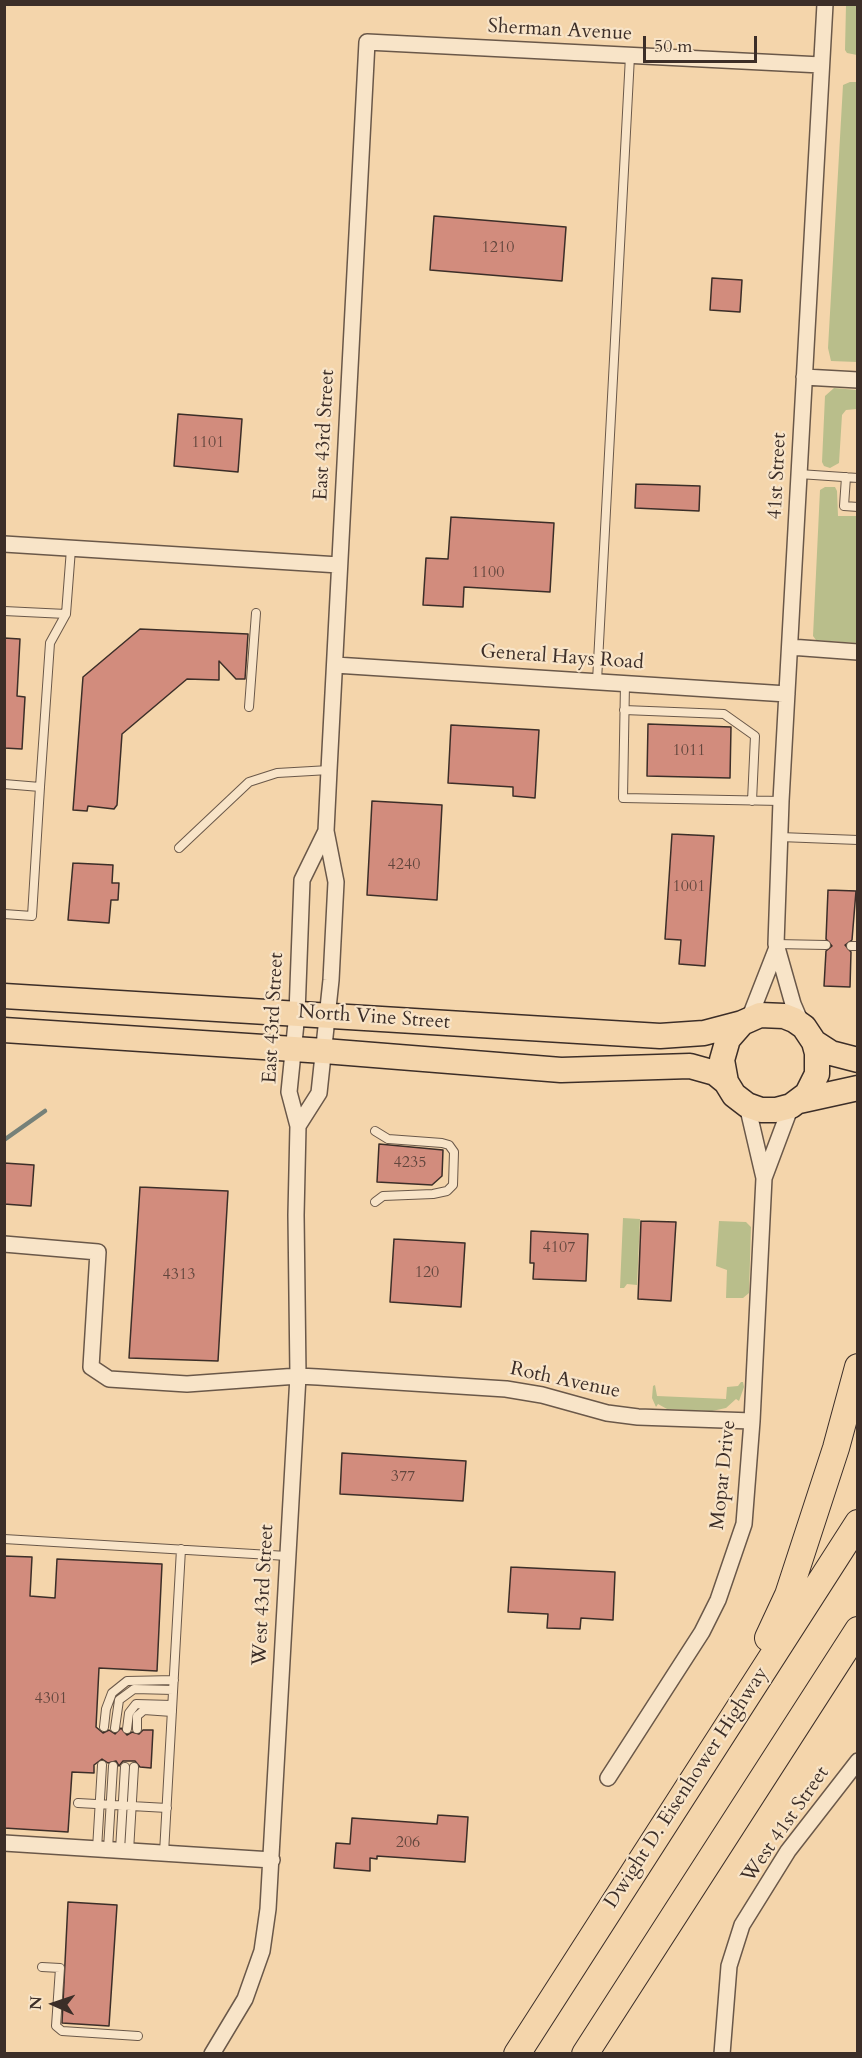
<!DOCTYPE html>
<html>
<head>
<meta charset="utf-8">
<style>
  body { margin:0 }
  #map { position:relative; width:862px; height:2058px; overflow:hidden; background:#f4d5ab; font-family:Cardo,serif }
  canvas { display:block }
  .frame { position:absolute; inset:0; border:6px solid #3c2e28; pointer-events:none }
  .north { position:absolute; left:24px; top:1974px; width:60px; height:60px; -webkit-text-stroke:4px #f8e4c8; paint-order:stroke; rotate:273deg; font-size:16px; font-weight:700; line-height:24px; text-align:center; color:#3c2e28 }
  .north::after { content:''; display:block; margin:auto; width:21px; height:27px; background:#3c2e28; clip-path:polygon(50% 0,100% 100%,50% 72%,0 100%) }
  .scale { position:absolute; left:643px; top:36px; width:114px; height:27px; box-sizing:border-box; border:3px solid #3c2e28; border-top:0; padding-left:8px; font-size:18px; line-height:21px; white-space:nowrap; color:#3c2e28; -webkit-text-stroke:4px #f8e4c8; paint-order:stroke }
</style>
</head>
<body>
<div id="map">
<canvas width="862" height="2058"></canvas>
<div class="frame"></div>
<div class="north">N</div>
<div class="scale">50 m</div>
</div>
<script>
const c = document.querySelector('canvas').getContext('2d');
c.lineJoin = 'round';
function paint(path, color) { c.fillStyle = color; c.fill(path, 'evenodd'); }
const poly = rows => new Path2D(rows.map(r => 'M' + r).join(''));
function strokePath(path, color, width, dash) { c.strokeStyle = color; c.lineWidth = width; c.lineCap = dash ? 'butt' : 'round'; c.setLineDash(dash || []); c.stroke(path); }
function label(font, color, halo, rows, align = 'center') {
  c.font = font + ' Cardo,serif'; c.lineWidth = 4.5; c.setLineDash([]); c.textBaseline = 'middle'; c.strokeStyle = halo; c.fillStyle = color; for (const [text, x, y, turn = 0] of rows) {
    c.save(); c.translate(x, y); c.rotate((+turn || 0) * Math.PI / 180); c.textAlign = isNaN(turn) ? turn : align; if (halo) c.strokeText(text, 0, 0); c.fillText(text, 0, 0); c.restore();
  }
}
paint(poly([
  [846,5,857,5,857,55,847,53,845,50],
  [850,82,858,82,857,362,831,361,828,348,843,85],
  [834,388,857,390,857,409,846,410,842,415,839,463,830,468,824,466,822,462,825,396],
  [825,487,835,487,837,491,838,516,857,516,857,643,816,640,813,636,820,490],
  [623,1218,640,1219,637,1285,627,1284,624,1288,620,1288],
  [719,1221,746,1222,751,1227,749,1293,743,1298,726,1298,727,1270,716,1266],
  [741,1382,743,1382,744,1387,739,1401,736,1399,726,1408,712,1411,667,1409,658,1404,656,1407,652,1398,653,1386,655,1385,657,1396,726,1399,727,1387,738,1386]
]), '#b9be8b');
strokePath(poly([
  [4,1140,45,1111]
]), '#768179', 4.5);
const building = poly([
  [434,216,566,227,562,281,430,270,434,216],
  [712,278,742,280,740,312,710,310,712,278],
  [178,414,242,419,238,472,174,466,178,414],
  [636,484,700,486,699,511,635,508,636,484],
  [451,517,554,523,550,592,464,587,463,607,423,605,426,558,448,559,451,517],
  [140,629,248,634,245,679,236,679,219,661,219,680,187,679,122,734,117,805,114,809,88,806,87,811,73,810,83,677,140,629],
  [4,638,20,639,17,696,25,697,22,749,4,748,4,638],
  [648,724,731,727,730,778,647,776,648,724],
  [451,725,539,730,535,798,513,796,513,787,448,783,451,725],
  [372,801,442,805,437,900,367,895,372,801],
  [672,834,714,836,705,966,679,964,681,940,665,939,672,834],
  [73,863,113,865,112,883,119,883,118,900,111,900,109,923,68,920,73,863],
  [828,890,856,891,852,940,845,945,851,952,850,987,824,986,826,951,832,946,826,939,828,890],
  [379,1144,443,1150,442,1176,432,1185,377,1182,379,1144],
  [4,1163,34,1165,31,1206,4,1204,4,1163],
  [140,1187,228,1191,218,1361,129,1358,140,1187],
  [641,1221,676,1222,671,1301,638,1299,641,1221],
  [531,1231,588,1234,586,1281,533,1279,534,1263,530,1263,531,1231],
  [394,1239,465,1243,461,1307,390,1302,394,1239],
  [342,1453,466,1461,463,1501,340,1494,342,1453],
  [4,1556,32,1557,30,1596,55,1598,57,1559,162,1564,157,1671,99,1668,96,1727,103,1733,109,1730,115,1734,121,1728,127,1735,132,1732,139,1734,143,1730,153,1730,151,1768,140,1767,135,1761,123,1761,119,1766,116,1761,108,1763,102,1759,94,1765,94,1773,72,1772,68,1832,4,1828,4,1556],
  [511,1567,615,1572,613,1620,581,1618,580,1629,547,1628,548,1614,508,1612,511,1567],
  [438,1815,468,1817,465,1862,377,1856,377,1859,370,1858,370,1871,334,1868,336,1843,350,1844,352,1818,437,1824,438,1815],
  [68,1902,117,1905,109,2026,62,2023,68,1902]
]);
paint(building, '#d28c7d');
strokePath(building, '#3c2e28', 1.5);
const service = poly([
  [799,474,858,478],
  [846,477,844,506,858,507],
  [4,611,66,614],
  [597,681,630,56],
  [625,683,623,798,781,801],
  [249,707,256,613],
  [624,710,724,714,755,736,752,801],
  [4,784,40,787,50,643,66,614,71,549],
  [780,837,858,840],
  [179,848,249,782,277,773,329,770],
  [4,914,32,916,40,787],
  [776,944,826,945],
  [851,946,858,946],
  [375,1131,388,1139,442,1143,449,1145,454,1152,453,1185,447,1191,433,1194,383,1196,375,1202],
  [4,1539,287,1556],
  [104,1727,106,1709,112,1693,127,1681,174,1680],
  [115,1728,119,1700,134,1689,173,1690],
  [127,1729,129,1713,136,1704,172,1705],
  [137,1729,137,1716,144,1710,172,1712],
  [78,1803,167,1808],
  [97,1849,102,1765],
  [108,1849,113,1766],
  [120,1850,125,1767],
  [129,1851,134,1767],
  [164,1853,181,1549],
  [42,1967,60,1968,56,2026,62,2031,138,2036]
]);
const minor = poly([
  [804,377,858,380],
  [4,544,339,565],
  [790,647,858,652],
  [335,665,787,694],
  [749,1019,776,950],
  [802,1025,793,1004,776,944,781,801,825,4],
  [298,1126,319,1093,331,980,336,882,326,831,329,770,367,42,821,65],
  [764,1178,791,1106],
  [4,1244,98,1252,91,1367,109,1379,187,1384,298,1376,318,1377,506,1389,542,1395,607,1413,638,1417,752,1421],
  [608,1778,702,1632,718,1600,744,1524,752,1421,764,1178,747,1105],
  [4,1843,272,1860],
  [212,2054,245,1999,262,1951,268,1909,298,1376,296,1215,298,1126,289,1092,297,1013,302,880,326,831],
  [722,2054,729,1966,742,1925,788,1851,858,1761]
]);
const trunk = poly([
  [4,996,660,1036,704,1033,742,1023],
  [4,1030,324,1051,561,1070,690,1066,715,1073,726,1082],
  [814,1042,817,1053,817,1074,807,1094,791,1106,776,1110,761,1110,747,1105,734,1095,726,1082,722,1060,728,1039,742,1023,760,1015,784,1016,794,1020,804,1027,814,1042,831,1053,858,1060],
  [799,1101,858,1088]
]);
const motorway = poly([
  [768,1638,788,1595,836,1448,858,1367],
  [517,2054,858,1523],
  [585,2054,858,1630]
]);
strokePath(service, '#6a5849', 10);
strokePath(minor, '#6a5849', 18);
strokePath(trunk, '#3c2e28', 27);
strokePath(motorway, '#3c2e28', 28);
strokePath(service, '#f8e4c8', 8);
strokePath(minor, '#f8e4c8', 15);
strokePath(trunk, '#f4d5ab', 24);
strokePath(motorway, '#f4d5ab', 26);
label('16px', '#62463d', null, [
  ["1210",498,248],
  ["1101",208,443],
  ["1100",488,573],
  ["1011",689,751],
  ["4240",404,865],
  ["1001",689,887],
  ["4235",410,1163],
  ["4107",559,1248],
  ["120",427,1273],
  ["4313",179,1275],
  ["377",403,1477],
  ["4301",51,1699],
  ["206",408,1843]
]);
label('20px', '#3c2e28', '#f8e4c8', [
  ["Sherman Avenue",560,31,3],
  ["East 43rd Street",325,435,-87],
  ["41st Street",778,476,-87],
  ["General Hays Road",562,658,4],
  ["East 43rd Street",274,1018,-87],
  ["North Vine Street",374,1018,4],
  ["Roth Avenue",565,1381,12],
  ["Mopar Drive",724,1475,-84],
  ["West 43rd Street",264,1595,-87],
  ["Dwight D. Eisenhower Highway",687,1788,-57],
  ["West 41st Street",786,1825,-55]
]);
</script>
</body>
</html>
